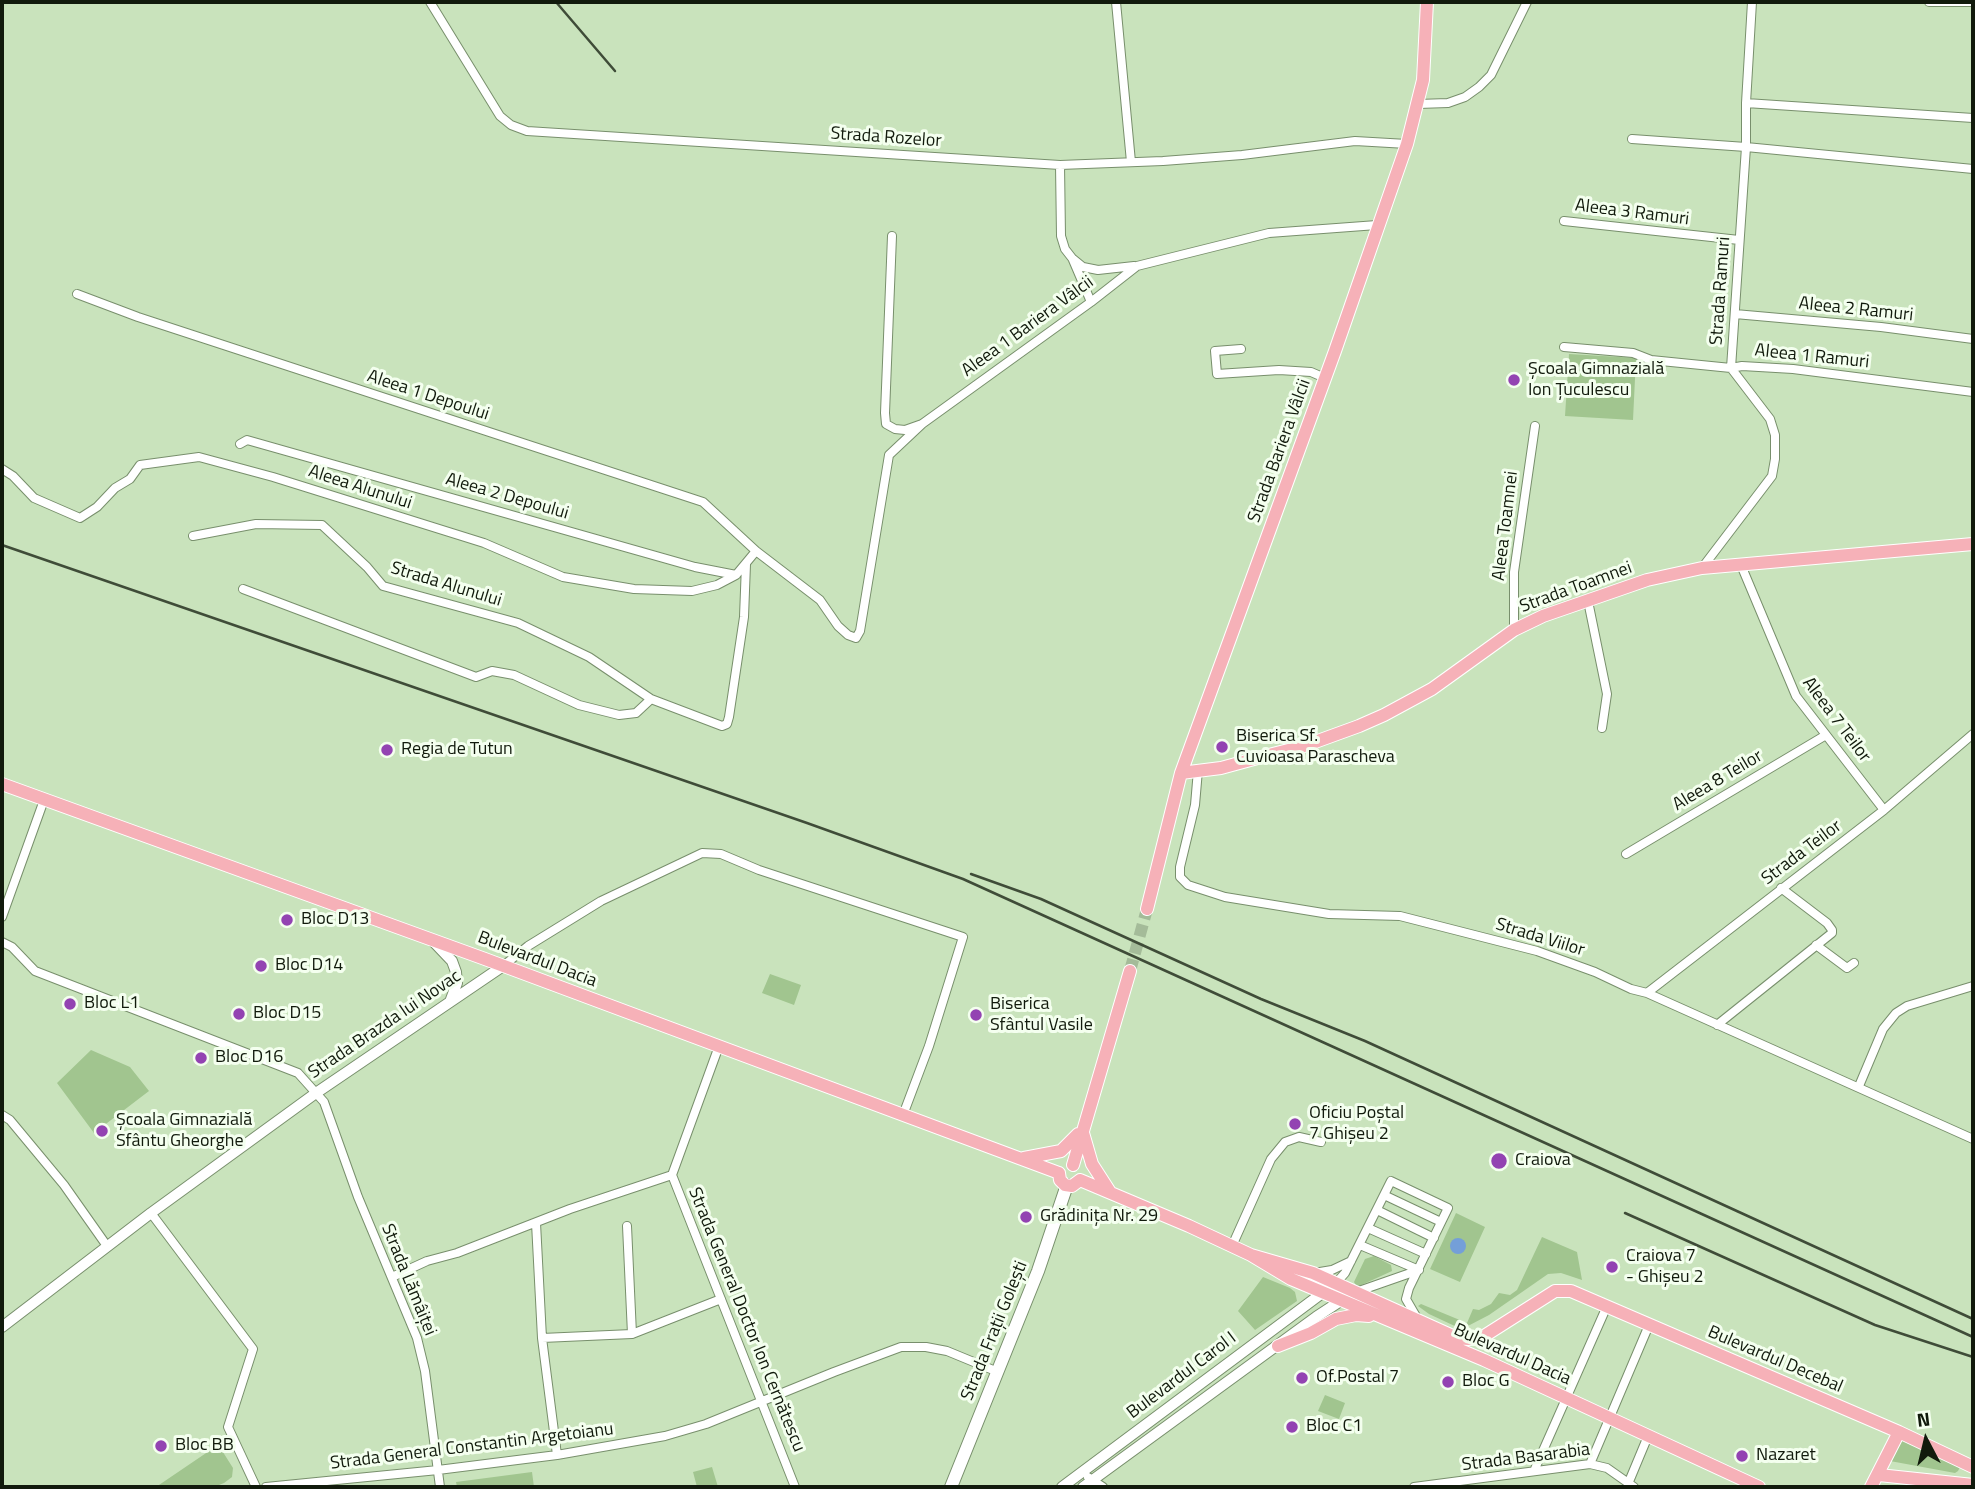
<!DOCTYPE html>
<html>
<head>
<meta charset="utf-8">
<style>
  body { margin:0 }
  #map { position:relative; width:1975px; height:1489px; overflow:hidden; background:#c9e3bc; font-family:"Titillium Web",sans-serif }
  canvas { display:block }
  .frame { position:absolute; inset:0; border:4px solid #111a0c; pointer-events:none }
  .north { position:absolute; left:1891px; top:1405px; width:70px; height:70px; -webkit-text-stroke:5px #f4ffef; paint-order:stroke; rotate:353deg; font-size:19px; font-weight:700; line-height:28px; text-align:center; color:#111a0c }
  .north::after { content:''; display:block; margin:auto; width:24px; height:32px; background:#111a0c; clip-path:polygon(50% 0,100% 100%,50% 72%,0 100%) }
</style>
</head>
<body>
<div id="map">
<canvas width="1975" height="1489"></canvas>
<div class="frame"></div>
<div class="north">N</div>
</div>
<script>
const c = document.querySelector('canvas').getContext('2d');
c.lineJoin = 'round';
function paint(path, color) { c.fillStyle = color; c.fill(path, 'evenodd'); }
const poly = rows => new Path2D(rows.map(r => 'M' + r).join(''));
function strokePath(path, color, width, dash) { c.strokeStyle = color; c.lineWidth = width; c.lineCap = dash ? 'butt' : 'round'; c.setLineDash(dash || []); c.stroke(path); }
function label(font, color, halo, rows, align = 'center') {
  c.font = font + ' "Titillium Web",sans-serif'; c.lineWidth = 6; c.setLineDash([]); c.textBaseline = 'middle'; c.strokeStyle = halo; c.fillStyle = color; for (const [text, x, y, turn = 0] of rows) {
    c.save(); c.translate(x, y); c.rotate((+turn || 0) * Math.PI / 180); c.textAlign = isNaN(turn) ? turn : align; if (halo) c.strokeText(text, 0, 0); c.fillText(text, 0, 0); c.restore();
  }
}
paint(poly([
  [1569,354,1636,358,1633,420,1565,416],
  [770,974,801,985,794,1005,762,993],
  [91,1050,130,1067,149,1091,94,1133,57,1083],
  [1456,1213,1485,1227,1460,1282,1430,1269],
  [1542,1237,1577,1252,1582,1280,1561,1273,1548,1274,1489,1315,1464,1328,1459,1328,1429,1314,1418,1306,1421,1304,1467,1323,1473,1309,1479,1310,1491,1304,1499,1293,1510,1295,1517,1290],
  [1374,1256,1391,1265,1392,1271,1357,1287,1354,1282,1365,1259],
  [1263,1277,1290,1288,1295,1292,1297,1301,1255,1330,1238,1311],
  [1325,1395,1345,1403,1339,1419,1318,1411],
  [1901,1439,1960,1467,1958,1471,1955,1473,1890,1461],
  [215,1447,221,1449,233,1468,232,1477,224,1483,214,1487,156,1487],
  [712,1467,718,1487,697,1487,693,1472],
  [532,1472,534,1487,457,1487,456,1482]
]), '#a1c58f');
paint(poly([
  '1450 1246a8 8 0 1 1 16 0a8 8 0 1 1-16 0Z'
]), '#749fd8');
strokePath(poly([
  [1130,971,1147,909]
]), '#a4bb99', 12, [12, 6]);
const minor = poly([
  [430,2,500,116,511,125,527,131,1060,165,1163,161,1242,155,1355,141,1407,144],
  [1116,2,1131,162],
  [1929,2,1973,2],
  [1746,103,1973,118],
  [1418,104,1448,103,1465,97,1479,87,1491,75,1527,2],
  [1632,139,1746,147,1973,169],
  [1060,165,1061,236,1065,249,1072,258,1083,267,1098,270,1134,266],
  [1564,221,1739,240],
  [892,236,885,413,886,424,895,429,905,430,922,424,1091,302,1137,266,1269,233,1377,225],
  [1073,260,1091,302],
  [77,294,138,317,703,502,756,551,820,600,838,626,848,635,856,638,860,631,889,455,922,424],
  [1735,314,1881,327,1973,339],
  [1564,347,1633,353,1651,360,1731,368,1742,366,1793,369,1973,392],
  [1241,349,1215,351,1217,374,1279,370,1311,372,1325,378],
  [240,444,247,440,695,567,736,575,756,551],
  [2,469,13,476,34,498,80,518,97,507,115,488,130,479,140,465,199,457,273,477,484,543,563,577,634,589,692,591,717,585,736,575],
  [193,536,256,524,322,525,367,567,383,586,518,623,589,657,651,699,722,726,727,724,729,717,744,617,746,564],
  [1741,565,1796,696,1884,810],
  [1702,568,1772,476,1775,459,1775,435,1770,419,1731,368,1746,147,1746,103,1752,2],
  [243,589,476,677,492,671,514,675,579,705,619,715,636,713,651,699],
  [1588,601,1607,694,1602,728],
  [1514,630,1514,572,1535,426],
  [1198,770,1195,805,1180,867,1180,877,1188,885,1225,897,1329,914,1400,916,1537,951,1595,972,1631,989,1647,993,1973,1139],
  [1626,854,1826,735],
  [2,917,44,800],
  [2,942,12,947,35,971,298,1073,324,1102,358,1197,417,1338,425,1371,440,1487],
  [1816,945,1847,968,1854,963],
  [503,966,528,946,601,901,702,853,721,854,759,870,963,937,929,1046,903,1115],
  [1647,993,1884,810,1973,734],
  [1717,1025,1832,933,1832,930,1827,923,1781,888],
  [719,1046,672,1175,795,1487],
  [1859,1086,1883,1029,1896,1013,1907,1006,1973,986],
  [2,1115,10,1120,64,1185,107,1246],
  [1384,1195,1441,1222],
  [1377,1210,1434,1238],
  [151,1213,253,1349,228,1427,256,1487],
  [536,1223,542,1338,557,1455],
  [627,1226,632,1334],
  [1368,1228,1426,1254],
  [1360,1245,1419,1270],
  [1232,1246,1271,1159,1285,1142,1299,1137,1321,1142],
  [1314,1273,1332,1270,1351,1261],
  [392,1277,427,1261,457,1253,570,1209,672,1175],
  [1336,1283,1345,1273,1391,1181,1448,1208,1409,1288,1406,1299,1417,1318],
  [1356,1292,1419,1270],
  [542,1338,632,1334,721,1299],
  [1590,1464,1649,1325],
  [1534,1471,1607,1306],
  [1088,1477,1103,1487],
  [1628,1484,1648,1436],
  [266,1487,438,1470,557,1455,665,1436,706,1424,834,1372,901,1347,926,1347,947,1351,998,1372],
  [1414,1487,1590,1464,1607,1468,1634,1487]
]);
const tertiary = poly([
  [433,941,452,961,456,972,457,983,450,1002],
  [2,1327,151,1213,316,1093,503,966],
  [1062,1487,1329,1288],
  [1083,1487,1316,1317,1345,1298]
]);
const secondary = poly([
  [951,1487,1038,1271,1067,1185]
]);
const primary = poly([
  [1181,773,1221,768,1265,756,1304,746,1359,726,1384,715,1432,689,1514,630,1543,616,1647,580,1702,568,1973,544],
  [2,784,485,959,1059,1173],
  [1147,909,1181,773,1335,351,1407,144,1423,80,1427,2],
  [1083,1133,1092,1164,1110,1192],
  [1024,1158,1061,1151,1078,1134],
  [1073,1165,1130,971],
  [1059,1173,1060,1180,1065,1185,1072,1186,1080,1180],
  [1080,1180,1189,1226,1251,1255,1291,1279,1484,1360,1759,1487],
  [1251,1255,1313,1273,1457,1338,1468,1339,1481,1338,1555,1291,1571,1291,1899,1432,1973,1467],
  [1278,1346,1311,1333,1336,1319,1356,1315,1369,1316],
  [1879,1475,1973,1485],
  [1871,1487,1899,1432]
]);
strokePath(minor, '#788f6c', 10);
strokePath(tertiary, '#788f6c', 12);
strokePath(secondary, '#788f6c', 14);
strokePath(primary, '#fff', 14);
strokePath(minor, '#fff', 8);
strokePath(tertiary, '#fff', 10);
strokePath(secondary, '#fff', 12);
strokePath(primary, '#f6b1b8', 12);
strokePath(poly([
  [556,2,615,71],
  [2,545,807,823,963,879,1973,1337],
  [971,874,1041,899,1261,999,1365,1041,1973,1319],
  [1625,1213,1875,1325,1973,1357]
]), '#3f4c38', 2.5);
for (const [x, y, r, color] of [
  [1514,380,7,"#9343b2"],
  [1222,747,7,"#9343b2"],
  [387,750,7,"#9343b2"],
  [287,920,7,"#9343b2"],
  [261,966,7,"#9343b2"],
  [70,1004,7,"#9343b2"],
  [239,1014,7,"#9343b2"],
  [976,1015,7,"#9343b2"],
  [201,1058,7,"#9343b2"],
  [1295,1124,7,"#9343b2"],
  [102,1131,7,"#9343b2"],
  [1499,1161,9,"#9343b2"],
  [1026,1217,7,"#9343b2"],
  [1612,1267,7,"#9343b2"],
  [1302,1378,7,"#9343b2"],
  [1448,1382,7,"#9343b2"],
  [1292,1427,7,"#9343b2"],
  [161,1446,7,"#9343b2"],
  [1742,1456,7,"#9343b2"]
]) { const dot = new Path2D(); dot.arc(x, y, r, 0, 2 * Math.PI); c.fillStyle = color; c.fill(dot); strokePath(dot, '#f4ffef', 2.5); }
label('18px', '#111a0c', '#f4ffef', [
  ["Strada Rozelor",886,138,4],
  ["Aleea 3 Ramuri",1632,213,7],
  ["Strada Ramuri",1721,291,-86],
  ["Aleea 2 Ramuri",1856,310,6],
  ["Aleea 1 Bariera Vâlcii",1028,327,-36],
  ["Aleea 1 Ramuri",1812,357,6],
  ["Aleea 1 Depoului",428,396,18],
  ["Strada Bariera Vâlcii",1280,451,-70],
  ["Aleea Alunului",360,488,18],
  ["Aleea 2 Depoului",507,497,16],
  ["Aleea Toamnei",1506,526,-83],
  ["Strada Alunului",446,585,17],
  ["Strada Toamnei",1576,588,-20],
  ["Aleea 7 Teilor",1836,720,53],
  ["Aleea 8 Teilor",1718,781,-31],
  ["Strada Teilor",1802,853,-37],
  ["Strada Viilor",1540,938,17],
  ["Bulevardul Dacia",537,960,21],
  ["Strada Brazda lui Novac",385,1025,-34],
  ["Strada Lămâiței",408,1280,68],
  ["Strada General Doctor Ion Cernătescu",746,1320,68],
  ["Strada Frații Golești",995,1331,-68],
  ["Bulevardul Dacia",1512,1355,24],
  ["Bulevardul Decebal",1775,1360,23],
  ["Bulevardul Carol I",1182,1376,-37],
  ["Strada General Constantin Argetoianu",472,1447,-7],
  ["Strada Basarabia",1526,1458,-7]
]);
label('18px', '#111a0c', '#f4ffef', [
  ["Școala Gimnazială",1528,370],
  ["Ion Țuculescu",1528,391],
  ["Biserica Sf.",1236,737],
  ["Cuvioasa Parascheva",1236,758],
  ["Regia de Tutun",401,750],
  ["Bloc D13",301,920],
  ["Bloc D14",275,966],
  ["Bloc L1",84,1004],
  ["Biserica",990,1005],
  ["Sfântul Vasile",990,1026],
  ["Bloc D15",253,1014],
  ["Bloc D16",215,1058],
  ["Oficiu Poștal",1309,1114],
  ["7 Ghișeu 2",1309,1135],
  ["Școala Gimnazială",116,1121],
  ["Sfântu Gheorghe",116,1142],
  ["Craiova",1515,1161],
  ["Grădinița Nr. 29",1040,1217],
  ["Craiova 7",1626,1257],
  ["- Ghișeu 2",1626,1278],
  ["Of.Postal 7",1316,1378],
  ["Bloc G",1462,1382],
  ["Bloc C1",1306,1427],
  ["Bloc BB",175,1446],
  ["Nazaret",1756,1456]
], 'left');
</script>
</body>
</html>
